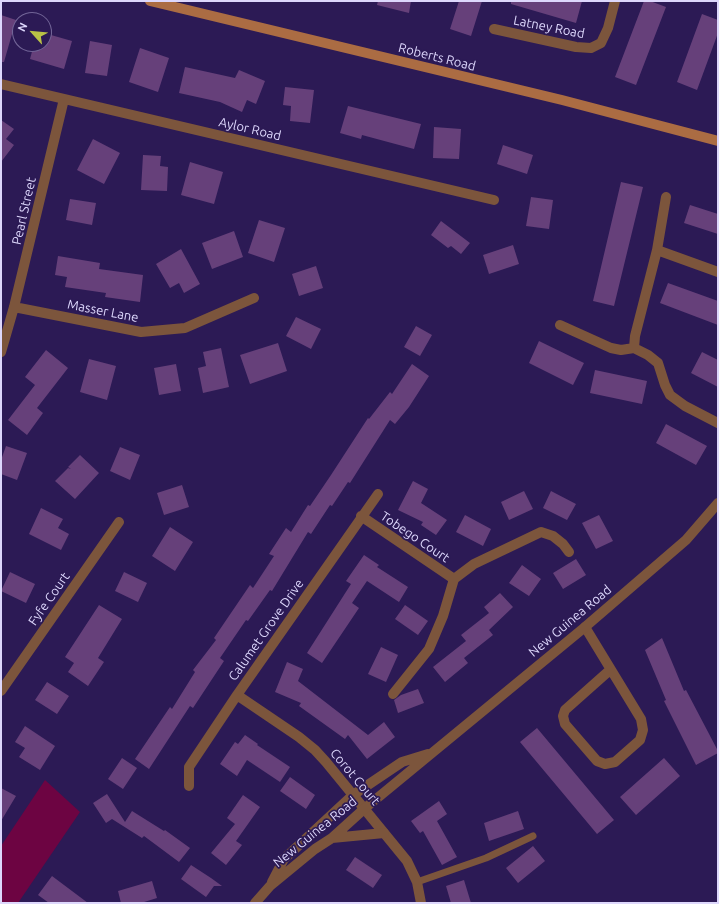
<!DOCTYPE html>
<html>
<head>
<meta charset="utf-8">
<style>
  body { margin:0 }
  #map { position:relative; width:719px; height:904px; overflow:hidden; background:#2c1a55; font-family:Ubuntu,sans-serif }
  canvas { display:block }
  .frame { position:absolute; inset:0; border:2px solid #ddd7fc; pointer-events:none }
  .north { position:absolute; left:12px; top:12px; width:40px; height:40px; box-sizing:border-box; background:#2c1a55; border:1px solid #736698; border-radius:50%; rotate:297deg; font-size:11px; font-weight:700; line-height:16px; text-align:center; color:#ddd7fc }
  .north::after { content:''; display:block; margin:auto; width:14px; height:18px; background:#b9c146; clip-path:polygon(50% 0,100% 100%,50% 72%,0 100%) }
</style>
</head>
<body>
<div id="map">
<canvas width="719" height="904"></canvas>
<div class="frame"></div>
<div class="north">N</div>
</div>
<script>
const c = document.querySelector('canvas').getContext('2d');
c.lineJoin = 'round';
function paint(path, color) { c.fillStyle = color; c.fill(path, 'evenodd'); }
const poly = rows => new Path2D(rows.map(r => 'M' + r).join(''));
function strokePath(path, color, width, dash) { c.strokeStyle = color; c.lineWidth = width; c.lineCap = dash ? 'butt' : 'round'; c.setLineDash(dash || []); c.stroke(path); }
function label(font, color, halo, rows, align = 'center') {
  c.font = font + ' Ubuntu,sans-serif'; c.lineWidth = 3.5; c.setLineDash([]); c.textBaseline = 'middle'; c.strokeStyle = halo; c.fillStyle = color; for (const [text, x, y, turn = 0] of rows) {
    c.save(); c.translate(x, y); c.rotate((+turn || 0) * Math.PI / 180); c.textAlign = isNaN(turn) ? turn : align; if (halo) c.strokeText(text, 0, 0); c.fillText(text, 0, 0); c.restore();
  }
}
paint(poly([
  [45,780,80,812,18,903,1,903,1,846]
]), '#6d0442');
paint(poly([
  [378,1,411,1,409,13,377,5],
  [459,1,482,1,471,36,450,29],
  [511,1,582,1,576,23,511,4],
  [644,1,650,1,666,7,636,85,615,77],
  [702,14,718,20,718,33,697,90,677,82],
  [1,15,16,20,4,62,1,62],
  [44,33,72,41,64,69,30,59,34,44,44,44],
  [90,41,112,45,107,76,85,73],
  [140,48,169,58,158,92,129,82],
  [185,67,235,78,239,70,265,81,256,104,247,100,242,112,220,102,179,93],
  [285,87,314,90,310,123,290,121,291,106,283,105],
  [348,106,421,124,414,149,362,135,361,139,340,133],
  [1,120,14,129,6,139,14,145,1,162],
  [434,127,461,129,459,159,433,158],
  [93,139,120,153,104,184,77,170],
  [503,145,533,155,527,174,497,164],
  [143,155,161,156,160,166,168,167,167,191,141,190],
  [190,162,223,172,214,204,181,195],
  [621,182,643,187,614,306,593,301],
  [531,197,553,200,549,229,526,226],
  [70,199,96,203,92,225,66,220],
  [690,205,718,214,718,234,684,223],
  [259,220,285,228,274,262,248,253],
  [441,221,470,243,461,254,451,246,448,248,431,235],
  [234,231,243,257,212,269,202,243],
  [513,245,519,264,489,274,483,255],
  [181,249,200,284,184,293,179,283,170,288,156,264],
  [58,256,100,263,99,269,143,275,140,302,105,297,106,293,65,287,67,277,55,275],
  [316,266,323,288,299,296,292,274],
  [668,283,718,301,718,325,660,303],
  [296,317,321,329,311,349,286,336],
  [416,326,432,335,420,356,404,347],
  [539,341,584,363,573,385,529,363],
  [278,343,287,371,250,384,240,355],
  [221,348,229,387,203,393,198,368,206,366,203,352],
  [46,350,68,368,37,408,43,413,27,435,8,420,35,385,25,377],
  [702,352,718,360,718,387,691,373],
  [89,359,116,366,107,400,80,392],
  [176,364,181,391,159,395,154,368],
  [412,364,429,376,409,407,395,424,390,420,350,483,348,482,332,506,330,505,311,534,308,532,272,591,270,590,248,621,246,620,220,658,224,661,193,708,190,706,149,769,135,759,170,707,172,709,195,672,193,670,216,640,214,638,250,585,253,588,274,556,269,554,286,528,291,532,308,505,310,506,331,475,368,418,369,419,390,392,392,394],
  [595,370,647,381,642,404,590,393],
  [666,424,707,446,696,465,656,443],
  [6,446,27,453,17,480,1,474,1,460],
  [120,447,140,455,130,480,110,471],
  [80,455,99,473,75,499,55,481,68,468,71,469,68,467],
  [413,481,428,489,421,503,447,520,436,535,421,525,423,522,398,510],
  [182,485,189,507,164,515,157,493],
  [524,491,533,509,509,520,501,502],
  [551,491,576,504,567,520,543,508],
  [41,508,63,519,58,528,69,534,61,550,29,534],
  [465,515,491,529,483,546,456,532],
  [599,515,613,541,596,549,582,523],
  [170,527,193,542,175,571,152,556],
  [364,555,379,565,377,567,408,587,399,602,367,581,352,603,359,608,322,663,307,653,351,584,346,581],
  [576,559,586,575,563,589,553,573],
  [522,565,541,579,529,596,509,583],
  [10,572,35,584,26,603,1,591],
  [124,572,147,583,138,602,115,591],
  [500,593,513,607,489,630,493,635,464,658,468,663,445,682,433,667,466,641,461,635,489,613,484,607],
  [99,605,122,619,98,658,104,662,88,686,68,672,74,663,65,657],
  [405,605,428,621,418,635,395,619],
  [662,638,684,691,686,690,718,751,718,753,696,765,664,701,666,700,645,650],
  [381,647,398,655,386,682,368,674],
  [287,662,303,669,298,681,368,735,384,722,395,737,367,759,348,735,345,739,299,706,301,703,275,692],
  [47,682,69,696,57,714,35,700],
  [418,689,424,703,398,713,394,700,401,695],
  [25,726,55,746,40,770,19,757,25,748,15,742],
  [537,728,614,820,597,834,520,742],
  [245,735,258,744,257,745,290,767,280,782,247,760,237,776,220,764,235,742,238,744],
  [122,758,137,768,123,789,108,779],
  [664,758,680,776,636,815,620,797],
  [290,777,315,795,306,809,280,791],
  [1,788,16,796,1,821],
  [107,794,125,822,132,811,164,831,165,830,190,848,179,862,144,836,142,838,112,819,106,823,93,803],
  [243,795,260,807,236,841,242,845,226,865,211,853,235,824,227,818],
  [439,801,447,814,437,821,457,857,442,865,423,831,420,833,411,821],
  [518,811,524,829,489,841,484,823],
  [533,846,545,861,518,883,506,868],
  [355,857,382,875,373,888,346,870],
  [191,865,211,878,222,886,214,886,206,897,181,879],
  [52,876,88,903,49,903,38,895],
  [464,880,471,903,451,903,446,886],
  [152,881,157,898,141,903,121,903,118,891]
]), '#66407a');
strokePath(poly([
  [417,882,486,858,533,836]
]), '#7c553c', 7);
strokePath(poly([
  [494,29,576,47,591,48,601,43,608,28,615,1],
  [1,84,494,200],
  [657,250,718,272],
  [14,307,141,332,185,328,254,298],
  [560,325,611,348,621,350,634,348,648,355,658,363,665,385,670,395,685,406,718,423],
  [634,348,635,336,657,250,666,197],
  [1,352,14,307,64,99],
  [361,516,454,579],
  [585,627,641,719,643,730,640,740,615,762,605,764,597,761,565,724,563,716,565,710,610,670],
  [1,691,119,522],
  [393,694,429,649,443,616,454,579,474,564,541,532,553,536,563,544,569,552],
  [237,695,299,737,315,750,326,762,407,861,417,882,421,903],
  [189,786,189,767,237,695,378,494]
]), '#7c553c', 10);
strokePath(poly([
  [332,838,384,833],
  [272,882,284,859,353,795,402,762,428,754],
  [255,903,270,886,315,849,332,838,364,809,585,627,686,540,718,503]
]), '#7c553c', 10);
strokePath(poly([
  [150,1,562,100,718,141]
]), '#ab6c43', 10);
label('13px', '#ddd7fc', '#2c1a55', [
  ["Latney Road",549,27,11],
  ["Roberts Road",437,57,14],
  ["Aylor Road",250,129,13],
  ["Pearl Street",24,211,-77],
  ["Masser Lane",103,311,11],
  ["Tobego Court",415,537,34],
  ["Fyfe Court",49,599,-55],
  ["New Guinea Road",570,621,-40],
  ["Calumet Grove Drive",266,630,-55],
  ["Corot Court",355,777,50],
  ["New Guinea Road",315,832,-39]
]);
</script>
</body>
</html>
